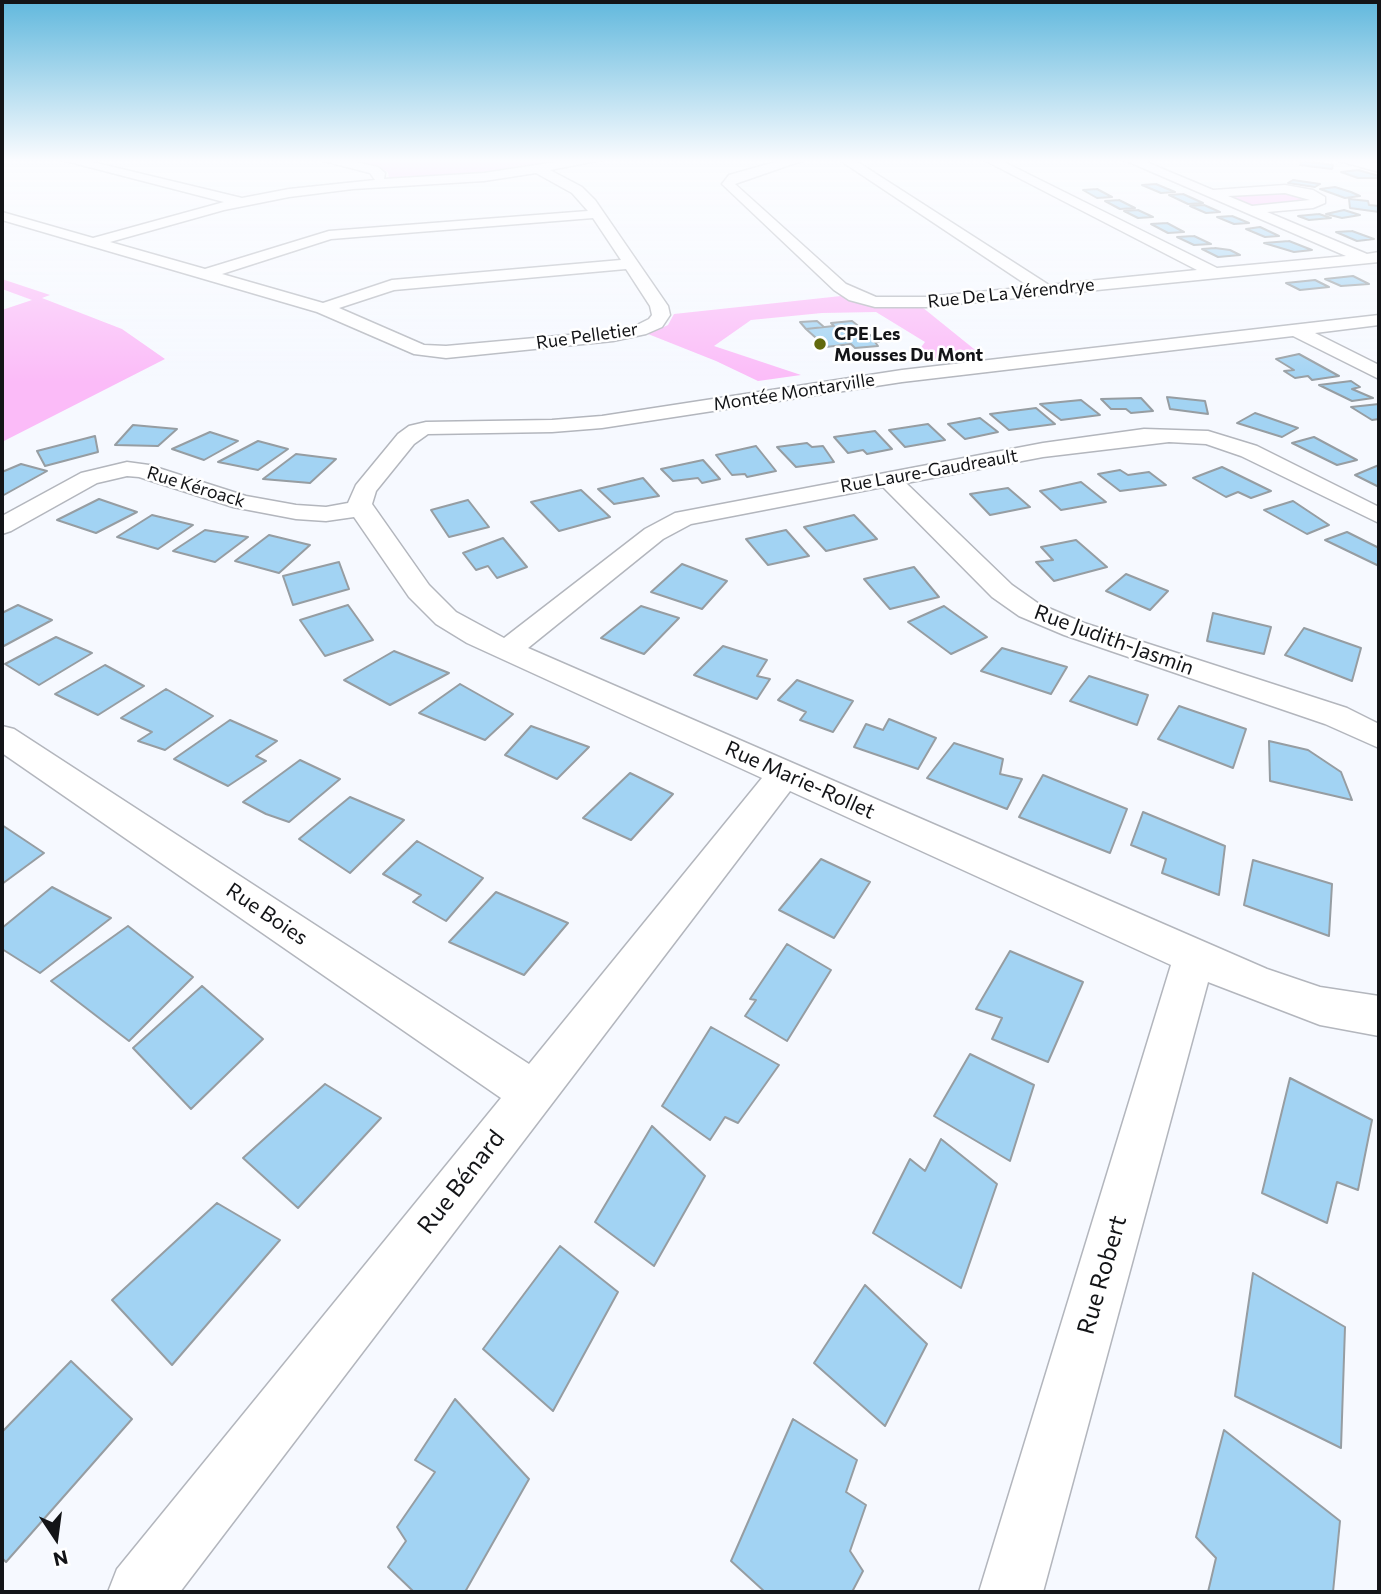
<!DOCTYPE html>
<html>
<head>
<meta charset="utf-8">
<style>
  body { margin:0 }
  #map { position:relative; width:1381px; height:1594px; overflow:hidden; background:#f6f9ff; font-family:Commissioner,sans-serif }
  canvas { display:block }
  .frame { position:absolute; inset:0; border:4px solid #131417; pointer-events:none }
  .north { position:absolute; left:21px; top:1503px; width:70px; height:70px; -webkit-text-stroke:5px #fff; paint-order:stroke; rotate:167deg; font-size:19px; font-weight:700; line-height:28px; text-align:center; color:#131417 }
  .north::after { content:''; display:block; margin:auto; width:24px; height:32px; background:#131417; clip-path:polygon(50% 0,100% 100%,50% 72%,0 100%) }
</style>
</head>
<body>
<div id="map">
<canvas width="1381" height="1594"></canvas>
<div class="frame"></div>
<div class="north">N</div>
</div>
<script>
const c = document.querySelector('canvas').getContext('2d');
c.lineJoin = 'round';
function paint(path, color) { c.fillStyle = color; c.fill(path, 'evenodd'); }
const poly = rows => new Path2D(rows.map(r => 'M' + r).join(''));
function strokePath(path, color, width, dash) { c.strokeStyle = color; c.lineWidth = width; c.lineCap = dash ? 'butt' : 'round'; c.setLineDash(dash || []); c.stroke(path); }
function label(font, color, halo, rows, align = 'center') {
  c.font = font + ' Commissioner,sans-serif'; c.lineWidth = 5; c.setLineDash([]); c.textBaseline = 'middle'; c.strokeStyle = halo; c.fillStyle = color; for (const [text, x, y, turn = 0] of rows) {
    c.save(); c.translate(x, y); c.rotate((+turn || 0) * Math.PI / 180); c.textAlign = isNaN(turn) ? turn : align; if (halo) c.strokeText(text, 0, 0); c.fillText(text, 0, 0); c.restore();
  }
}
paint(poly([
  [337,159,580,159,490,173,389,179,388,172,380,168],
  [1280,191,1309,200,1255,206,1228,196],
  [2,279,50,295,42,298,122,329,165,359,2,442,2,310,32,300,2,289],
  [841,296,882,307,922,307,979,353,910,362,925,342,876,312,822,313,751,320,714,346,801,375,758,381,716,361,648,334,668,325,674,314]
]), '#fbbbf8');
const building = poly([
  [1302,161,1333,165,1332,169,1300,165,1302,161],
  [1358,170,1379,176,1379,178,1358,178,1341,172,1358,170],
  [1293,180,1320,184,1315,187,1288,183,1293,180],
  [1156,184,1175,192,1161,193,1142,185,1156,184],
  [1335,187,1351,192,1360,196,1345,198,1320,189,1335,187],
  [1097,189,1112,197,1097,198,1083,190,1097,189],
  [1183,194,1203,203,1188,204,1169,195,1183,194],
  [1349,199,1368,201,1369,205,1379,206,1379,212,1350,208,1349,199],
  [1119,200,1135,208,1120,209,1105,201,1119,200],
  [1204,205,1220,212,1206,213,1190,206,1204,205],
  [1138,210,1153,217,1138,218,1124,211,1138,210],
  [1344,210,1360,215,1342,218,1326,214,1344,210],
  [1319,214,1331,218,1309,220,1298,216,1319,214],
  [1232,216,1249,223,1234,224,1217,217,1232,216],
  [1167,223,1184,232,1168,233,1151,224,1167,223],
  [1260,227,1279,236,1265,237,1246,229,1260,227],
  [1352,231,1374,239,1357,241,1336,232,1352,231],
  [1194,236,1211,244,1194,245,1177,237,1194,236],
  [1289,241,1312,250,1294,252,1264,243,1289,241],
  [1215,248,1230,250,1240,255,1218,257,1202,249,1215,248],
  [1353,276,1369,284,1341,286,1325,279,1353,276],
  [1315,280,1329,287,1300,290,1286,283,1315,280],
  [817,321,824,327,806,329,800,322,817,321],
  [852,321,879,342,875,342,878,346,855,348,851,344,826,347,806,329,834,326,831,323,852,321],
  [1299,354,1339,376,1312,380,1308,376,1295,378,1284,371,1294,370,1276,359,1299,354],
  [1351,381,1360,387,1352,389,1373,398,1352,401,1319,385,1351,381],
  [1167,397,1205,401,1208,414,1170,409,1167,397],
  [1141,398,1153,411,1131,413,1126,409,1111,409,1101,399,1141,398],
  [1081,400,1100,415,1061,420,1040,404,1081,400],
  [1379,404,1379,419,1372,420,1351,407,1379,404],
  [1036,408,1055,424,1009,430,990,414,1036,408],
  [1255,413,1298,428,1282,437,1237,423,1255,413],
  [980,418,998,432,965,439,948,424,980,418],
  [928,424,945,440,905,447,889,430,928,424],
  [133,425,177,429,158,446,115,445,133,425],
  [875,431,892,449,867,454,863,450,848,453,834,437,875,431],
  [210,432,238,441,204,460,172,449,210,432],
  [95,436,98,452,45,466,37,451,95,436],
  [1314,437,1357,460,1337,465,1292,443,1314,437],
  [258,441,288,449,258,470,218,462,258,441],
  [807,443,812,447,823,446,834,462,796,467,777,447,807,443],
  [756,446,776,471,747,477,745,474,732,475,716,455,756,446],
  [296,454,336,459,310,483,263,479,296,454],
  [703,460,720,479,702,483,698,478,673,481,661,469,703,460],
  [21,464,47,471,2,496,2,472,21,464],
  [1379,465,1379,487,1355,475,1379,465],
  [1222,467,1271,491,1251,498,1238,492,1226,497,1193,478,1222,467],
  [1120,470,1128,475,1149,472,1166,485,1120,491,1098,474,1120,470],
  [643,478,659,496,614,504,598,489,643,478],
  [1081,482,1106,502,1061,510,1040,491,1081,482],
  [1008,488,1030,507,990,515,970,494,1008,488],
  [581,490,610,517,559,531,531,502,581,490],
  [99,499,137,512,96,533,57,520,99,499],
  [468,500,489,527,449,537,431,510,468,500],
  [1293,501,1329,525,1307,534,1264,510,1293,501],
  [152,515,193,525,158,549,117,537,152,515],
  [854,515,877,539,826,551,804,527,854,515],
  [205,530,248,537,215,562,173,551,205,530],
  [786,530,809,556,768,565,746,539,786,530],
  [1347,532,1379,548,1379,566,1325,540,1347,532],
  [269,535,310,545,279,573,235,561,269,535],
  [503,538,527,567,497,578,488,566,476,570,463,553,503,538],
  [1076,540,1107,567,1054,581,1036,562,1053,560,1041,547,1076,540],
  [339,562,349,589,293,605,283,576,339,562],
  [682,564,727,581,702,609,651,592,682,564],
  [914,567,939,597,890,609,864,579,914,567],
  [1126,574,1168,591,1150,610,1106,591,1126,574],
  [18,605,52,620,2,647,2,613,18,605],
  [348,605,373,640,325,656,300,620,348,605],
  [641,606,679,618,644,654,601,638,641,606],
  [944,606,987,637,951,654,908,622,944,606],
  [1213,613,1271,627,1264,654,1207,641,1213,613],
  [1304,628,1361,648,1352,681,1285,655,1304,628],
  [56,637,92,653,39,685,5,664,56,637],
  [723,646,767,660,757,676,770,679,757,699,694,675,723,646],
  [1002,648,1067,667,1051,694,981,671,1002,648],
  [394,651,449,673,390,705,344,680,394,651],
  [105,665,144,686,98,715,55,694,105,665],
  [1089,676,1148,695,1137,725,1070,701,1089,676],
  [797,680,853,701,833,732,800,720,806,712,778,700,797,680],
  [460,684,513,714,485,740,419,713,460,684],
  [166,689,213,716,165,750,138,741,152,732,121,718,166,689],
  [1179,706,1246,729,1233,768,1158,739,1179,706],
  [889,719,936,738,918,769,854,747,866,724,883,730,889,719],
  [230,720,277,741,256,756,266,761,228,786,174,759,230,720],
  [531,726,589,747,557,779,505,755,531,726],
  [1269,741,1308,750,1341,772,1352,800,1270,781,1269,741],
  [954,743,1003,759,1000,774,1022,779,1007,809,927,778,954,743],
  [300,760,340,779,289,822,266,814,243,802,300,760],
  [630,773,673,794,631,840,583,818,630,773],
  [1043,775,1127,809,1110,853,1019,817,1043,775],
  [350,797,404,820,350,873,299,839,350,797],
  [1143,812,1225,846,1219,895,1162,873,1166,859,1131,845,1143,812],
  [2,825,44,853,2,884,2,825],
  [417,841,483,878,446,921,413,902,421,895,383,874,417,841],
  [821,859,870,882,834,938,779,910,821,859],
  [1253,860,1332,884,1329,936,1244,905,1253,860],
  [52,887,111,918,40,973,2,949,2,928,52,887],
  [496,892,568,923,524,975,449,942,496,892],
  [128,926,193,977,129,1041,51,981,128,926],
  [787,944,831,970,787,1041,745,1016,756,1000,750,999,787,944],
  [1010,951,1083,982,1048,1062,992,1039,1002,1018,976,1009,1010,951],
  [202,986,263,1039,191,1109,133,1048,202,986],
  [711,1027,779,1065,738,1123,725,1117,710,1140,662,1106,711,1027],
  [970,1054,1034,1085,1010,1161,934,1116,970,1054],
  [1290,1078,1372,1120,1358,1190,1337,1182,1327,1223,1262,1193,1290,1078],
  [325,1084,381,1118,298,1208,243,1158,325,1084],
  [652,1126,705,1176,654,1266,595,1222,652,1126],
  [941,1139,997,1184,961,1288,873,1233,910,1159,925,1171,941,1139],
  [217,1203,280,1240,172,1365,112,1300,217,1203],
  [560,1246,618,1292,553,1411,483,1349,560,1246],
  [1253,1273,1345,1327,1341,1448,1235,1396,1253,1273],
  [865,1285,927,1344,885,1426,814,1363,865,1285],
  [71,1361,132,1419,6,1562,2,1558,2,1432,71,1361],
  [455,1399,529,1479,465,1592,414,1592,388,1567,406,1541,397,1527,435,1472,415,1460,455,1399],
  [793,1419,857,1460,846,1492,866,1505,850,1551,863,1571,852,1592,765,1592,731,1561,793,1419],
  [1224,1430,1340,1521,1333,1592,1208,1592,1216,1558,1196,1537,1224,1430]
]);
paint(building, '#a2d3f3');
strokePath(building, '#969da2', 2);
const minor = poly([
  [58,159,80,159,242,198,289,189,375,180,370,173,316,159,341,159,378,167,385,173,384,179,484,173,575,159,607,159,550,170,582,187,595,200,668,306,670,315,662,327,646,334,613,341,446,358,414,354,317,312,2,220,2,212,93,238,224,202,58,159],
  [536,173,572,193,588,211,329,231,205,269,110,242,224,210,289,197,353,189,484,181,536,173],
  [593,218,621,260,392,280,323,303,222,274,331,239,593,218],
  [626,269,650,306,652,315,649,319,635,326,613,331,446,346,424,345,339,308,394,290,626,269],
  [786,159,807,159,735,184,846,284,876,297,926,297,1030,287,838,159,853,159,1049,285,1197,270,982,159,998,159,1217,268,1346,256,1122,159,1139,159,1213,190,1285,185,1313,190,1325,197,1325,203,1313,208,1267,212,1367,254,1379,252,1379,262,926,307,875,307,849,300,834,290,722,184,729,175,786,159],
  [1285,193,1310,200,1252,206,1228,196,1285,193],
  [1332,159,1356,159,1379,164,1379,172,1332,159],
  [1379,315,1379,325,1315,333,1379,365,1379,379,1293,336,902,382,602,428,552,432,428,434,414,444,376,491,372,504,429,585,456,612,504,638,645,529,675,513,1043,443,1144,429,1208,431,1257,446,1379,507,1379,523,1241,456,1206,444,1169,442,1043,457,906,483,1012,585,1039,604,1084,623,1347,708,1379,724,1379,748,1325,724,1064,635,1019,616,992,597,883,487,691,524,663,539,528,648,1267,969,1320,987,1379,996,1379,1036,1320,1025,1208,982,1043,1592,979,1592,1171,965,790,791,180,1592,108,1592,117,1569,501,1098,2,753,2,726,14,729,529,1064,762,778,467,643,436,624,409,597,354,517,326,521,296,519,233,507,139,477,127,476,97,483,11,531,2,534,2,516,81,473,127,462,149,465,246,496,296,505,326,507,348,503,356,485,398,434,409,426,426,422,552,420,602,416,902,370,1379,315]
]);
strokePath(minor, '#b3b6bd', 3);
paint(minor, '#fff');
const sky = c.createLinearGradient(0, 0, 0, 383);
sky.addColorStop(0, '#61b8dd');
sky.addColorStop(0.42, '#fbfcff');
sky.addColorStop(1, '#fbfcff00');
c.fillStyle = sky;
c.fillRect(0, 0, 1381, 383);
for (const [x, y, r, color] of [
  [820,344,7,"#626a0e"]
]) { const dot = new Path2D(); dot.arc(x, y, r, 0, 2 * Math.PI); c.fillStyle = color; c.fill(dot); strokePath(dot, '#fff', 2.5); }
label('18px', '#131417', '#fff', [
  ["Rue De La Vérendrye",1011,293,-6],
  ["Rue Pelletier",587,336,-8],
  ["Montée Montarville",794,392,-9],
  ["Rue Laure-Gaudreault",929,471,-10],
  ["Rue Kéroack",196,487,17]
]);
label('bold 18px', '#131417', '#fff', [
  ["CPE Les",834,334],
  ["Mousses Du Mont",834,355]
], 'left');
label('21px', '#131417', '#fff', [
  ["Rue Judith-Jasmin",1114,640,20],
  ["Rue Marie-Rollet",800,780,24],
  ["Rue Boies",267,914,34]
]);
label('24px', '#131417', '#fff', [
  ["Rue Bénard",461,1182,-52],
  ["Rue Robert",1102,1275,-74]
]);
</script>
</body>
</html>
